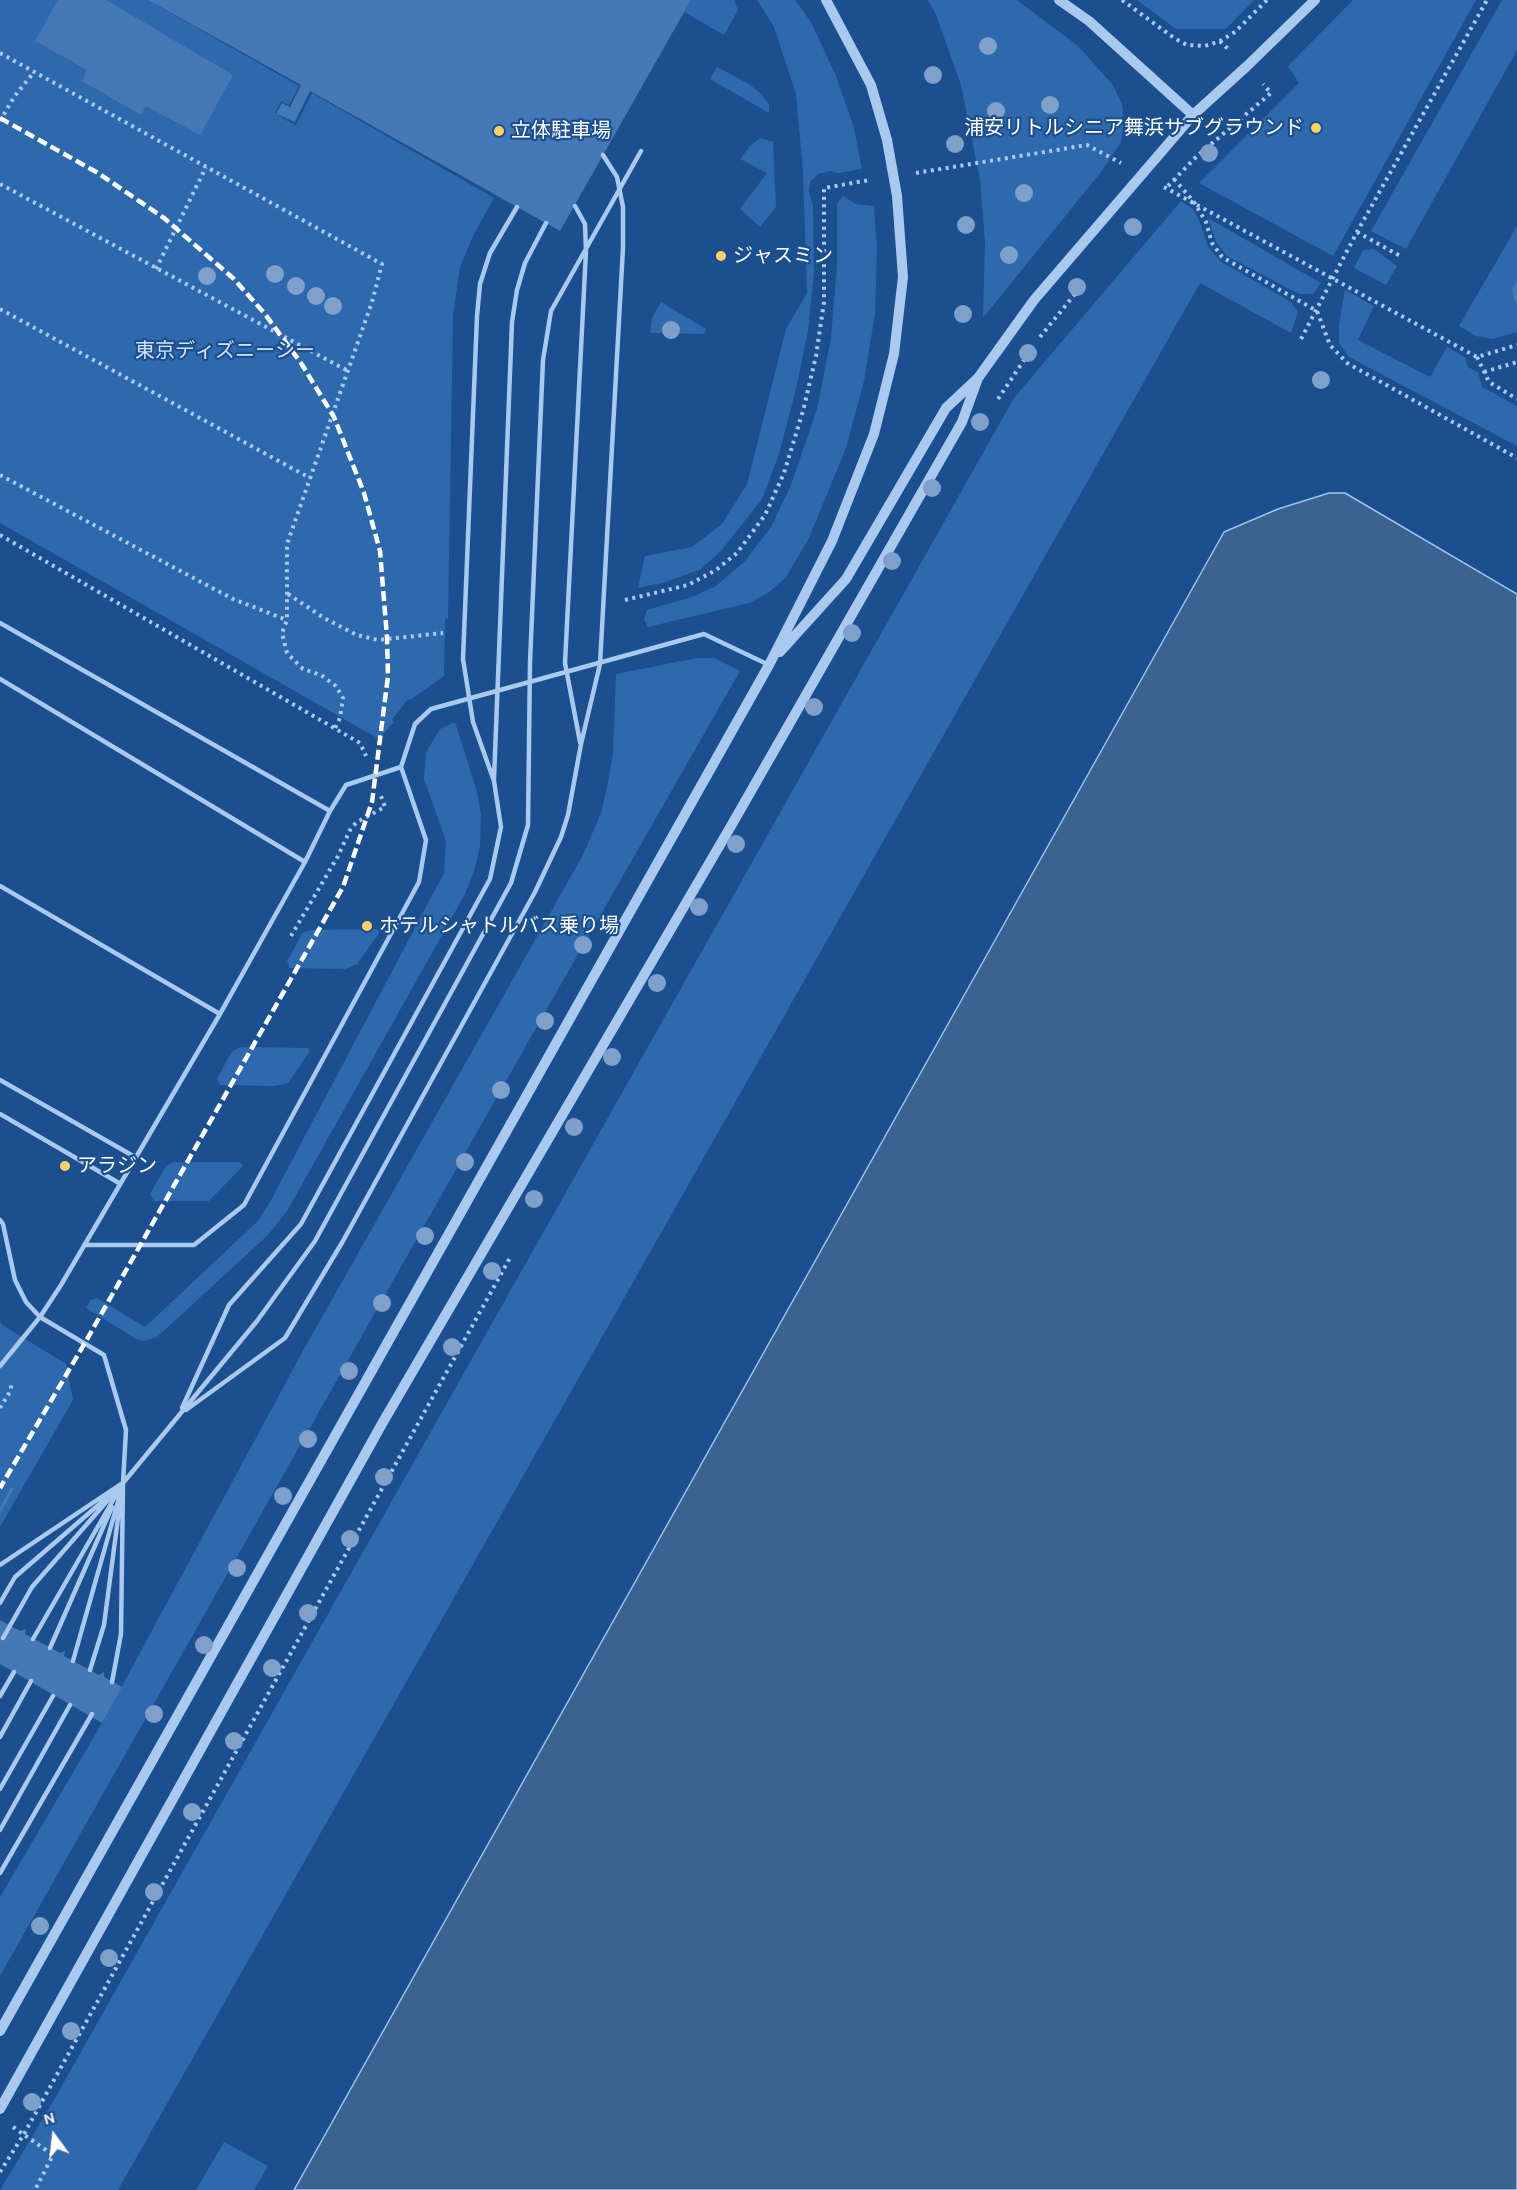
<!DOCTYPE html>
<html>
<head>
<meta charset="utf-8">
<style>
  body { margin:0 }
  #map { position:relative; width:1517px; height:2190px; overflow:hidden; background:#1b4f8f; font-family:Karla,sans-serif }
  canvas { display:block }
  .north { position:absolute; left:24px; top:2106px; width:60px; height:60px; -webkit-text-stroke:4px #1b4f8f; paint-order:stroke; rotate:345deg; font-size:16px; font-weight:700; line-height:24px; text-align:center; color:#fff }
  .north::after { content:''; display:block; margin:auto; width:21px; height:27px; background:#fff; clip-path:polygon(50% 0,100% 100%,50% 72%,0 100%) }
</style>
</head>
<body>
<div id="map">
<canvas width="1517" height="2190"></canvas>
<div class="north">N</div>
</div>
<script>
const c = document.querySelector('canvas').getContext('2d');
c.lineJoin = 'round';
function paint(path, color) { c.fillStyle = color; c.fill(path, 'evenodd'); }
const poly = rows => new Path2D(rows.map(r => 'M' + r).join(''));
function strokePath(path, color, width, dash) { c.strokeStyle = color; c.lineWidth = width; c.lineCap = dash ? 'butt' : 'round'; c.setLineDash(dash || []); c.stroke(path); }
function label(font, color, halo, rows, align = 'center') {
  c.font = font + ' Karla,"Noto Sans JP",sans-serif'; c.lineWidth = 4.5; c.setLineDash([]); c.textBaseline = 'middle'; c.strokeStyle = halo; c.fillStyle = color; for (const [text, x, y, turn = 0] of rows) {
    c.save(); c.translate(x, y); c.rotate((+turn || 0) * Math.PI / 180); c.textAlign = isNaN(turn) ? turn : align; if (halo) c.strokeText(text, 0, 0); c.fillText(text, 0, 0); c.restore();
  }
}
paint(poly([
  [0,0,148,0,299,86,289,105,281,101,275,113,284,119,296,125,312,93,494,198,473,236,460,267,453,316,448,618,445,619,444,676,410,700,408,699,392,720,394,722,379,739,0,523],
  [691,0,734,0,738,10,724,35,684,12],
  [757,0,795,0,811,22,836,76,854,128,862,169,838,173,830,171,818,174,810,182,809,192,813,205,814,272,808,331,795,393,779,454,762,499,721,551,701,569,666,582,638,588,645,556,692,547,722,524,747,484,786,329,807,293,803,172,796,94,774,27],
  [928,0,1017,0,1078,46,1113,85,1122,104,1124,122,1121,142,1101,172,983,318,985,241,980,180,961,85,936,15],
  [1137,0,1254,0,1226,29,1176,29],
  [1353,0,1476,0,1333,256,1199,183,1299,83,1288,66],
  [1502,0,1517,0,1517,50,1406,249,1371,231],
  [717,67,749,84,761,94,769,104,769,113,710,79],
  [760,138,773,142,776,207,760,227,740,209,767,173,740,159,750,146],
  [843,196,856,204,874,206,877,248,875,314,864,381,846,448,809,538,786,577,768,593,749,603,648,627,644,619,647,610,692,597,716,586,745,561,771,527,791,485,817,409,831,338,837,266,837,204],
  [1181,201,1193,209,1199,220,1208,246,1220,261,1291,302,1298,312,1291,333,1200,283,118,2190,0,2190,51,2105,1014,398],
  [1208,218,1321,283,1313,294,1299,294,1227,256,1216,242],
  [1517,226,1517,281,1512,290,1513,296,1517,304,1517,332,1493,339,1476,336,1459,326],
  [1374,249,1397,266,1386,285,1354,268,1363,250],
  [1345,290,1374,306,1358,340,1430,377,1447,347,1465,357,1468,367,1478,372,1482,387,1517,406,1517,446,1349,357,1339,343,1339,325],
  [661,302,706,329,704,334,650,333,652,318],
  [697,658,714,658,740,671,532,1035,0,1976,0,1897,102,1723,304,1349,583,855,601,813,608,783,613,753,616,674],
  [455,722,477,792,481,815,480,846,474,872,464,896,287,1211,268,1235,157,1337,144,1341,136,1339,86,1308,91,1300,97,1298,145,1327,258,1221,270,1202,444,873,446,841,424,779,426,752,440,729],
  [377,929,379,933,357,964,345,969,290,968,287,962,302,933,310,930],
  [241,1047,307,1048,310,1051,288,1083,275,1086,220,1085,217,1079,232,1051],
  [174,1162,240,1162,243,1166,209,1201,154,1201,150,1194,166,1166],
  [0,1321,1,1324,66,1364,73,1400,0,1527],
  [224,2142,268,2166,254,2190,196,2190]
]), '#2e69ad');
const water = poly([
  [1329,493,1345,493,1517,594,1517,2190,294,2190,1224,532,1278,509,1329,493]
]);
paint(water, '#3c6290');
strokePath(water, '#9cc4f0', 1.5);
paint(poly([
  [58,0,106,0,233,75,200,135,146,106,141,115,82,81,87,70,35,41],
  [148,0,691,0,560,231,310,91,295,122,276,114,282,103,290,107,301,85],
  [1517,281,1517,306,1513,296,1512,289],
  [11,1487,14,1488,0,1514,0,1508],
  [0,1620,20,1631,26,1629,25,1634,60,1653,65,1651,64,1656,99,1675,104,1672,104,1677,122,1687,102,1723,0,1664]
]), '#4478b7');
strokePath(poly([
  [1122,0,1174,38,1187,45,1205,46,1220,41,1235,32,1267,0],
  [1220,41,1230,51],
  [0,53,382,264,372,302,287,544,287,620,282,633,287,653,303,669,321,675,336,686,343,698,340,718,335,728],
  [0,121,14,97,34,72],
  [916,173,1087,145,1121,163],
  [1174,179,1194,202,1206,222,1212,243,1222,257,1317,311,1330,345,1347,363,1517,458],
  [0,184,348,371],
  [1168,186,1195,158,1271,93,1263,84],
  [1164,187,1477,357,1517,345],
  [1357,232,1402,257],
  [156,269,206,167],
  [0,309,310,478],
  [1040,337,1079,289],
  [1301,339,1357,232,1487,0],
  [1477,357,1489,382,1517,399],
  [1484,372,1517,362],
  [998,399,1024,360],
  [0,475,233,599,287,620],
  [0,535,360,743,366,756],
  [288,594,324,618,357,635,378,640,443,633],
  [625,600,688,585,716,570,737,553,765,515,784,473,803,411,816,356,824,302,824,188,870,180],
  [291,936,338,856,351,828,357,822,385,807,381,796],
  [0,1408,11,1390,11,1384],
  [13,2127,53,2155,35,2190],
  [0,2172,24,2134,511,1256]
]), '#a9c9ee', 4, [3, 4.5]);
strokePath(poly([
  [575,206,585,224,586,251,565,663,580,742],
  [0,623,330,811],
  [0,679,305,862],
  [494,779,512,322,517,290,525,263,546,223],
  [0,886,220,1014],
  [0,1080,135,1157],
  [0,1114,119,1183],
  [0,1220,3,1224,15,1280,26,1302,40,1317,104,1355,126,1430,123,1483,121,1634,112,1682],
  [84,1245,194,1245,244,1205,419,882,426,840,401,767],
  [0,1366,40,1317,61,1285,220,1014,305,862,330,811,346,785,401,767,415,724,431,709,704,634,769,665],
  [182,1408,229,1305,301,1224,490,879,501,827,494,781,473,722,463,659,477,316,480,284,490,253,517,207],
  [186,1410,285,1338,343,1241,535,892,561,837,568,815,581,744,600,664,623,248,623,207,617,177,603,155],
  [0,1565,121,1484],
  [0,1603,15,1577,110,1495],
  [3,1638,32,1587,115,1492],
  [33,1639,123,1483,257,1321,315,1241,511,883,528,825,530,662,543,360,551,311,641,151],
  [50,1648,112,1507],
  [73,1661,121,1491],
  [90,1670,104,1625,120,1503],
  [0,1696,14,1672],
  [0,1737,31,1681],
  [0,1789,53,1696],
  [0,1830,70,1705],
  [0,1873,92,1714]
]), '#a9c9ee', 4.5);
strokePath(poly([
  [1059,0,1089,21,1193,115],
  [780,652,846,579,946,408,978,378,1034,300,1193,115,1246,67,1315,0],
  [0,2031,769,665,832,541,874,434,894,354,903,277,897,196,887,140,871,85,826,0],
  [0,2109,383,1422,731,826,962,422,978,378]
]), '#a9c9ee', 10);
strokePath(poly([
  [0,118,98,173,164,218,234,279,265,314,301,363,334,417,364,493,380,551,387,637,388,676,372,802,343,887,86,1341,0,1488]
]), '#fff', 4.5, [10, 4.5]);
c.fillStyle = '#7ea0ca';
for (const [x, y] of [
  [988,46],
  [933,75],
  [1050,105],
  [996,111],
  [955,144],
  [1209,153],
  [1024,193],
  [966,225],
  [1133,227],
  [1009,255],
  [275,274],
  [207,276],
  [296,286],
  [1077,287],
  [316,296],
  [333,306],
  [963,314],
  [671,330],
  [1028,353],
  [1321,380],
  [980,422],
  [932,488],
  [892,561],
  [852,633],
  [814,707],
  [736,844],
  [699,907],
  [583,945],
  [657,983],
  [545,1021],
  [612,1057],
  [501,1090],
  [574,1127],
  [465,1162],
  [534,1199],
  [425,1236],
  [492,1271],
  [382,1303],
  [452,1347],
  [349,1371],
  [308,1439],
  [384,1477],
  [283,1496],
  [350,1539],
  [237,1568],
  [308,1613],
  [204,1645],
  [272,1668],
  [154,1714],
  [234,1741],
  [192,1812],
  [154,1892],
  [40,1926],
  [109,1958],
  [71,2031],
  [32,2102]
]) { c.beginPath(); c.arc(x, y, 9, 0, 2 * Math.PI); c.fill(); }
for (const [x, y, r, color] of [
  [1316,128,6,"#ffd166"],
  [499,131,6,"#ffd166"],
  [721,256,6,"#ffd166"],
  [367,926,6,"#ffd166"],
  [65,1166,6,"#ffd166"]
]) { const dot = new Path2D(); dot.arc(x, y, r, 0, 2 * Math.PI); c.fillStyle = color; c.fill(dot); strokePath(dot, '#1b4f8f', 2); }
label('20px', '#fff', '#1b4f8f', [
  ["浦安リトルシニア舞浜サブグラウンド",1304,128,"right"],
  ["立体駐車場",511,131],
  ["ジャスミン",733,256],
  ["ホテルシャトルバス乗り場",379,926],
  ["アラジン",77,1166]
], 'left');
label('20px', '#cfe3fa', '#1b4f8f', [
  ["東京ディズニーシー",225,351]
]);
</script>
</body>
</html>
